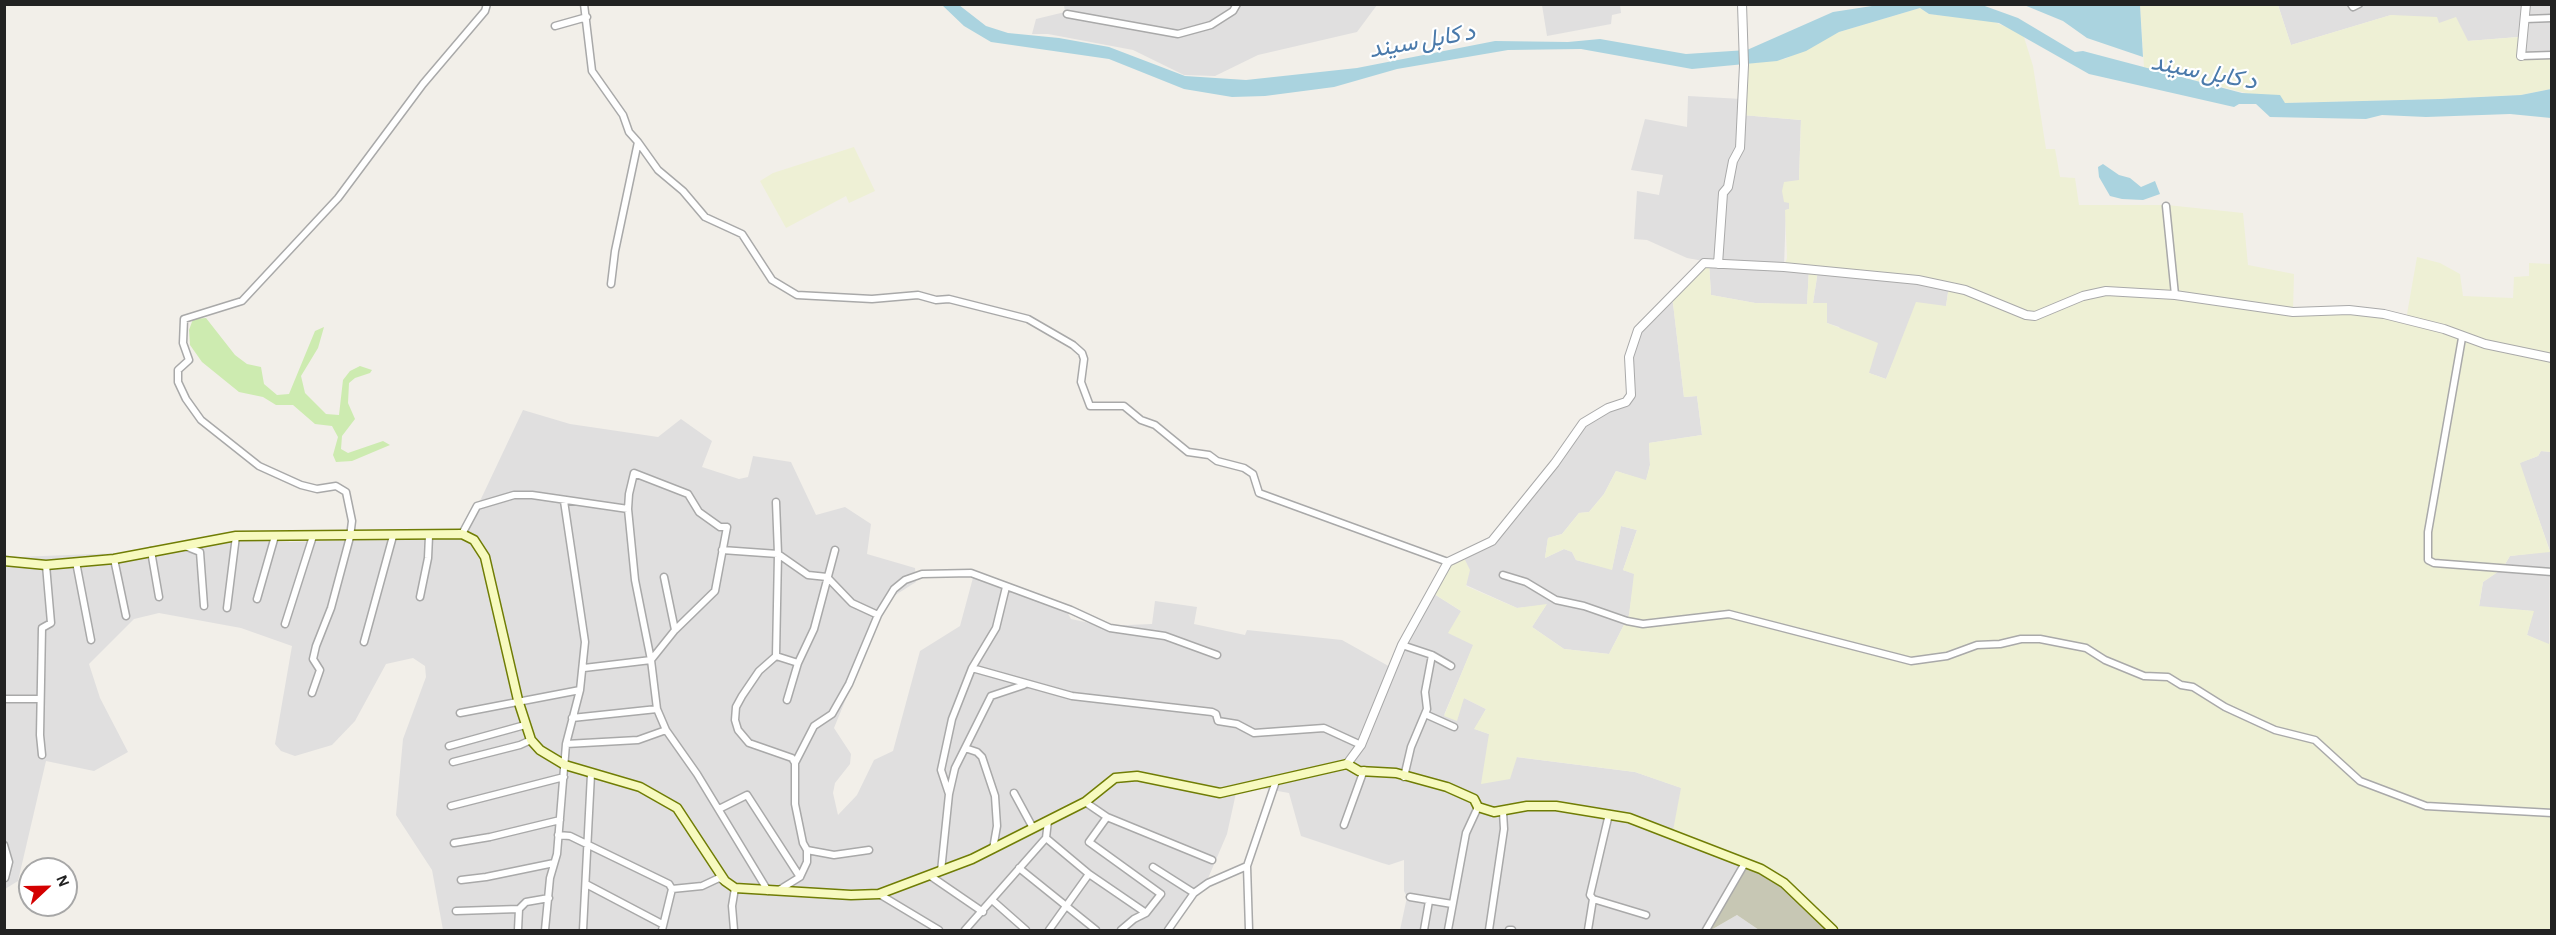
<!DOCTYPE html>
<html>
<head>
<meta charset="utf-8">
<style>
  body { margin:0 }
  #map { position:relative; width:2556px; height:935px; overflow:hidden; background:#f2efe9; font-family:"Alegreya Sans",sans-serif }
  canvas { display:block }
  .frame { position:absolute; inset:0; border:6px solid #222; pointer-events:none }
  .north { position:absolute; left:18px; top:857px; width:60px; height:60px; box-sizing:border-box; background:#fff; border:2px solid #a7a7a7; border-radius:50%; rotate:68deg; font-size:16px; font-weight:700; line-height:24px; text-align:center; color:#222 }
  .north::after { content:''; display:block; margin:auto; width:21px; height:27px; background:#d40000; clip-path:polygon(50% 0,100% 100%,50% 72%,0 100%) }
</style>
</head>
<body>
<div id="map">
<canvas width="2556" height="935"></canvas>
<div class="frame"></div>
<div class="north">N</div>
</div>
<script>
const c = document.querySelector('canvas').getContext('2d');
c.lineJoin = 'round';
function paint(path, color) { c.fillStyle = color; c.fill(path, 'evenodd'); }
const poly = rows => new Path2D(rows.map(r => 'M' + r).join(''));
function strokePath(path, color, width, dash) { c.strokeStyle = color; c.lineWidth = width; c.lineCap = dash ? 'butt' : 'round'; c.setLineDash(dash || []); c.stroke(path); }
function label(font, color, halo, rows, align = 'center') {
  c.font = font + ' "Alegreya Sans",Vazirmatn,sans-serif'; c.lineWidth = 4.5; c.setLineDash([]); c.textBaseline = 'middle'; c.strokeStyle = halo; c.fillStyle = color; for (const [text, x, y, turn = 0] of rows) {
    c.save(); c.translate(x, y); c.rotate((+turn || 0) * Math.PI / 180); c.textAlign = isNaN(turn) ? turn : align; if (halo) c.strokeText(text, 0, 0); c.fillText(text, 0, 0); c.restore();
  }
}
paint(poly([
  [1064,5,1377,5,1357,32,1258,55,1215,76,1184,75,1133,50,1048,34,1032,34,1036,19,1065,12],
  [1542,5,1620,5,1621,13,1612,15,1611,24,1547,36],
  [2278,5,2551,5,2551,57,2519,57,2518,37,2468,41,2439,23,2391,15,2291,45],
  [1688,96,1742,99,1743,115,1801,120,1799,180,1789,209,1786,210,1784,266,1809,269,1807,305,1755,303,1711,295,1709,262,1687,258,1647,240,1634,239,1637,191,1659,195,1663,175,1631,170,1645,119,1687,127],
  [1818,270,1949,286,1946,306,1899,349,1886,379,1869,373,1839,327,1827,323,1813,303],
  [1670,298,1673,303,1684,397,1697,396,1702,435,1649,443,1650,465,1646,481,1616,471,1604,494,1589,512,1579,513,1562,534,1548,538,1545,558,1564,549,1572,552,1576,560,1612,569,1621,526,1637,530,1623,570,1635,574,1629,615,1609,654,1564,649,1532,627,1546,605,1517,608,1466,585,1469,570,1462,554,1492,541,1583,423,1631,395,1629,369,1634,337],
  [523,410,570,424,658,437,681,419,712,441,702,467,739,479,748,477,753,456,791,462,816,515,845,507,871,524,867,554,915,568,916,582,886,601,834,728,851,754,850,764,835,783,833,793,838,815,857,795,874,760,893,751,920,651,960,626,974,574,1062,603,1071,619,1104,626,1152,624,1155,601,1197,607,1194,624,1245,635,1247,630,1342,640,1392,668,1431,592,1461,611,1474,644,1444,715,1464,698,1486,709,1475,729,1489,734,1516,757,1635,772,1682,788,1745,863,1706,930,1400,930,1407,897,1404,891,1404,860,1389,865,1382,863,1301,836,1289,793,1238,784,1227,834,1206,883,1166,930,443,930,432,870,396,815,403,739,426,677,425,666,413,658,386,664,355,721,332,745,295,756,281,751,275,744,292,646,241,628,159,613,134,619,89,664,100,698,128,752,94,771,46,761,18,881,5,889,4,555,17,557,121,553,206,539,291,542,463,537],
  [2541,451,2551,452,2549,645,2527,635,2533,611,2479,607,2483,582,2502,569,2510,556,2550,551,2519,463,2538,456],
  [1737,915,1759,930,1711,930]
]), '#e0dfdf');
paint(poly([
  [1745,863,1784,883,1833,930,1759,930,1737,915,1711,930,1706,930]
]), '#c7c7b4');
paint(poly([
  [2140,5,2278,5,2291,45,2391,15,2437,17,2439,23,2456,17,2468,41,2519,37,2519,57,2551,57,2551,89,2521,95,2440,99,2285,103,2144,67],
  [1920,8,1929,14,1992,21,2023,34,2033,66,2046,149,2055,149,2060,177,2075,178,2079,205,2167,205,2243,213,2248,265,2294,274,2293,312,2349,310,2406,320,2417,257,2440,263,2460,274,2463,296,2513,298,2514,277,2529,276,2529,263,2551,264,2551,452,2541,451,2538,456,2520,463,2550,552,2510,556,2502,569,2483,582,2479,606,2534,611,2527,635,2549,644,2551,639,2551,930,1833,930,1820,916,1761,869,1672,836,1681,788,1635,772,1517,757,1510,779,1481,784,1489,734,1474,729,1486,709,1464,698,1457,721,1444,716,1473,645,1448,633,1461,611,1431,592,1448,562,1462,554,1470,570,1466,586,1517,608,1547,604,1532,627,1564,649,1609,654,1629,615,1634,574,1623,570,1637,530,1621,526,1612,570,1576,560,1572,552,1564,549,1545,558,1548,538,1562,534,1579,513,1589,512,1604,494,1616,471,1646,480,1650,465,1649,443,1702,435,1697,396,1684,397,1673,303,1670,298,1709,262,1711,295,1755,303,1807,304,1809,269,1784,267,1787,258,1785,210,1789,209,1789,203,1784,202,1782,191,1784,182,1799,180,1801,120,1742,115,1744,64,1785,59,1839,32],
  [1818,270,1949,286,1946,306,1916,302,1886,379,1869,373,1878,343,1827,323,1827,303,1813,303],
  [854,147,875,191,849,203,846,196,786,228,760,181,773,173]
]), '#eef0d5');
paint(poly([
  [206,318,235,355,247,364,261,367,264,384,277,395,289,394,315,331,324,327,318,348,301,376,305,393,326,414,339,415,343,380,350,371,360,366,372,370,370,373,355,378,349,383,348,403,355,419,342,436,341,449,348,453,383,441,390,445,352,461,336,462,333,455,338,437,332,426,315,424,293,405,276,405,263,397,239,392,202,362,190,345,189,330,193,319]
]), '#cdebb0');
paint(poly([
  [1885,4,1982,5,2018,18,2075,52,2083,51,2242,93,2280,95,2285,103,2440,99,2521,95,2551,89,2551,118,2510,114,2426,117,2382,115,2366,119,2270,117,2256,104,2239,104,2234,107,2089,74,1999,23,1929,14,1920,8,1839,32,1806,51,1777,61,1692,69,1581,49,1508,50,1397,69,1334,87,1265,96,1232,97,1184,89,1109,59,991,42,964,26,942,5,959,5,986,26,1008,33,1059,38,1109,47,1185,76,1246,80,1357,68,1495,41,1568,42,1600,39,1686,54,1747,50,1833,12],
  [2024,5,2140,5,2143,57,2087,38,2063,21],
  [2103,164,2119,175,2130,178,2141,187,2155,181,2160,194,2143,200,2122,199,2110,196,2099,177,2098,167]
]), '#aad3df');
const minor = poly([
  [584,4,592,71,623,115,629,132,638,142,615,251,611,284],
  [2351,4,2353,7,2359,4],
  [1067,14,1178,34,1211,25,1233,11,1237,4],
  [2525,19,2552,18],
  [555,26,587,17],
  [2521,56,2552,55],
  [638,142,658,170,683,191,705,217,742,234,772,280,797,295,872,299,918,295,936,300,949,299,1028,319,1073,345,1082,353,1084,359,1081,382,1090,406,1124,406,1141,420,1155,425,1188,452,1209,455,1217,461,1244,468,1253,474,1259,493,1448,562],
  [2166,206,2175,295],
  [2462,338,2428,532,2428,560,2434,563,2552,572],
  [462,534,477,506,514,495,532,495,628,509],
  [185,546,200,552,204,606],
  [722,550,778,554,808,575,827,577,852,603,878,615],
  [151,551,159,597],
  [114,559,126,616],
  [76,562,91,640],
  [1503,575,1526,582,1556,600,1584,606,1627,621,1643,624,1729,614,1911,661,1947,656,1977,645,2000,644,2021,639,2040,639,2086,648,2105,660,2144,676,2168,677,2181,685,2193,687,2225,707,2275,730,2315,740,2360,781,2426,806,2552,813],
  [664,577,675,630],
  [420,597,428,558,429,536],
  [257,599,275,536],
  [227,608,236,536],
  [285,624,313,536],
  [364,642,393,536],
  [1402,645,1432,655,1451,666],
  [776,656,778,554,776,502],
  [798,663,814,629,835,550],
  [584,668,651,660,675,630,715,591,727,527,720,527,699,512,688,494,634,473,629,494,628,509,635,580,651,660,657,709,666,730,697,774,768,891],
  [972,668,1072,696,1212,712,1216,714,1218,721,1237,724,1254,733,1324,728,1361,745],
  [312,693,320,670,313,659,316,646,331,608,350,537,352,521,346,492,336,486,317,489,301,485,259,466,201,420,186,399,178,382,178,370,189,360,183,343,184,319,242,301,338,198,423,84,485,11,487,4],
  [4,699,40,699],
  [460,713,580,690],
  [1425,714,1454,727],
  [572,718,657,709],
  [566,744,638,740,666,730],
  [449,746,525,725],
  [965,748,977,752,982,757,995,796,997,826,993,849],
  [42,755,40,735,42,628,51,623,46,565],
  [453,762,520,745,531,740],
  [795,763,814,726,832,714,849,684,878,615,894,589,905,580,922,574,971,573,1071,610,1110,628,1165,636,1217,655],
  [1404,777,1411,747,1427,709,1425,692,1432,655],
  [1014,793,1033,828],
  [949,794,955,768,991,696,1024,685],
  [1085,802,1107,817,1212,860],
  [451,806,564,777],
  [719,809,747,795,800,877],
  [1609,814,1590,895,1593,899,1646,915],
  [1107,817,1089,842,1161,894,1146,913,1134,919,1121,930],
  [1344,825,1364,770],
  [558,835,570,836,669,884,672,889,662,930],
  [1046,838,1089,874,1146,913],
  [454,843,490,837,560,820],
  [4,845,9,862,5,878],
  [807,850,834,855,869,850],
  [1247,866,1249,930],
  [1153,867,1194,893],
  [1019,868,1096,930],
  [941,871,949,794,941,770,952,719,972,668,996,628,1006,587],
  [929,875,983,912],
  [461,880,486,877,554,863],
  [586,884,662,924],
  [672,889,702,886,719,878,724,881],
  [779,890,800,877,807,862,807,850,803,843,795,804,795,763,792,758,749,743,738,730,735,720,736,707,742,696,759,671,776,656,798,663,787,700],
  [879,894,939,930],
  [1410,897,1452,904],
  [992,900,1026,930],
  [456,911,519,909],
  [518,930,519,909,526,902,549,898],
  [545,930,550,878,557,854,566,744,580,690,585,642,564,501],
  [583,930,591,774],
  [734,930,732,906,735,888],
  [965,930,1046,838,1048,821],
  [1049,930,1089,874],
  [1168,930,1194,893,1208,883,1247,866,1276,781],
  [1424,930,1429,901],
  [1448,930,1466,833,1478,807],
  [1489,930,1504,829,1503,812],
  [1509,930,1512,930],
  [1588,930,1593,899],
  [1706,930,1745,863]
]);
const tertiary = poly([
  [2521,56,2526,4],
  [1718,264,1723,193,1728,187,1733,161,1740,148,1744,65,1742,4],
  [1347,764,1361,745,1402,645,1448,562,1492,541,1555,463,1583,423,1608,408,1626,402,1631,395,1629,357,1638,330,1704,263,1784,267,1918,280,1965,290,2026,315,2035,316,2083,296,2106,291,2175,295,2293,312,2349,310,2384,314,2444,329,2485,344,2552,358]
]);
const secondary = poly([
  [4,561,46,565,114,559,236,536,462,534,474,540,485,557,518,700,531,740,540,750,565,765,640,787,677,808,725,881,735,888,851,895,879,894,972,859,1085,802,1115,778,1137,776,1220,793,1347,764,1359,771,1396,773,1447,787,1474,799,1478,807,1494,812,1527,806,1556,806,1629,818,1761,869,1784,883,1833,930]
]);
strokePath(minor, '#a9a9a9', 9);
strokePath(tertiary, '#a9a9a9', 10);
strokePath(secondary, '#707d05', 11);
strokePath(minor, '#fff', 6);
strokePath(tertiary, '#fff', 8);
strokePath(secondary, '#f7fabf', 8);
label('italic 24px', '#4a7aab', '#fff', [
  ["د کابل سيند",1422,41,-10],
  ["د کابل سيند",2204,72,11]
]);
</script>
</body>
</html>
